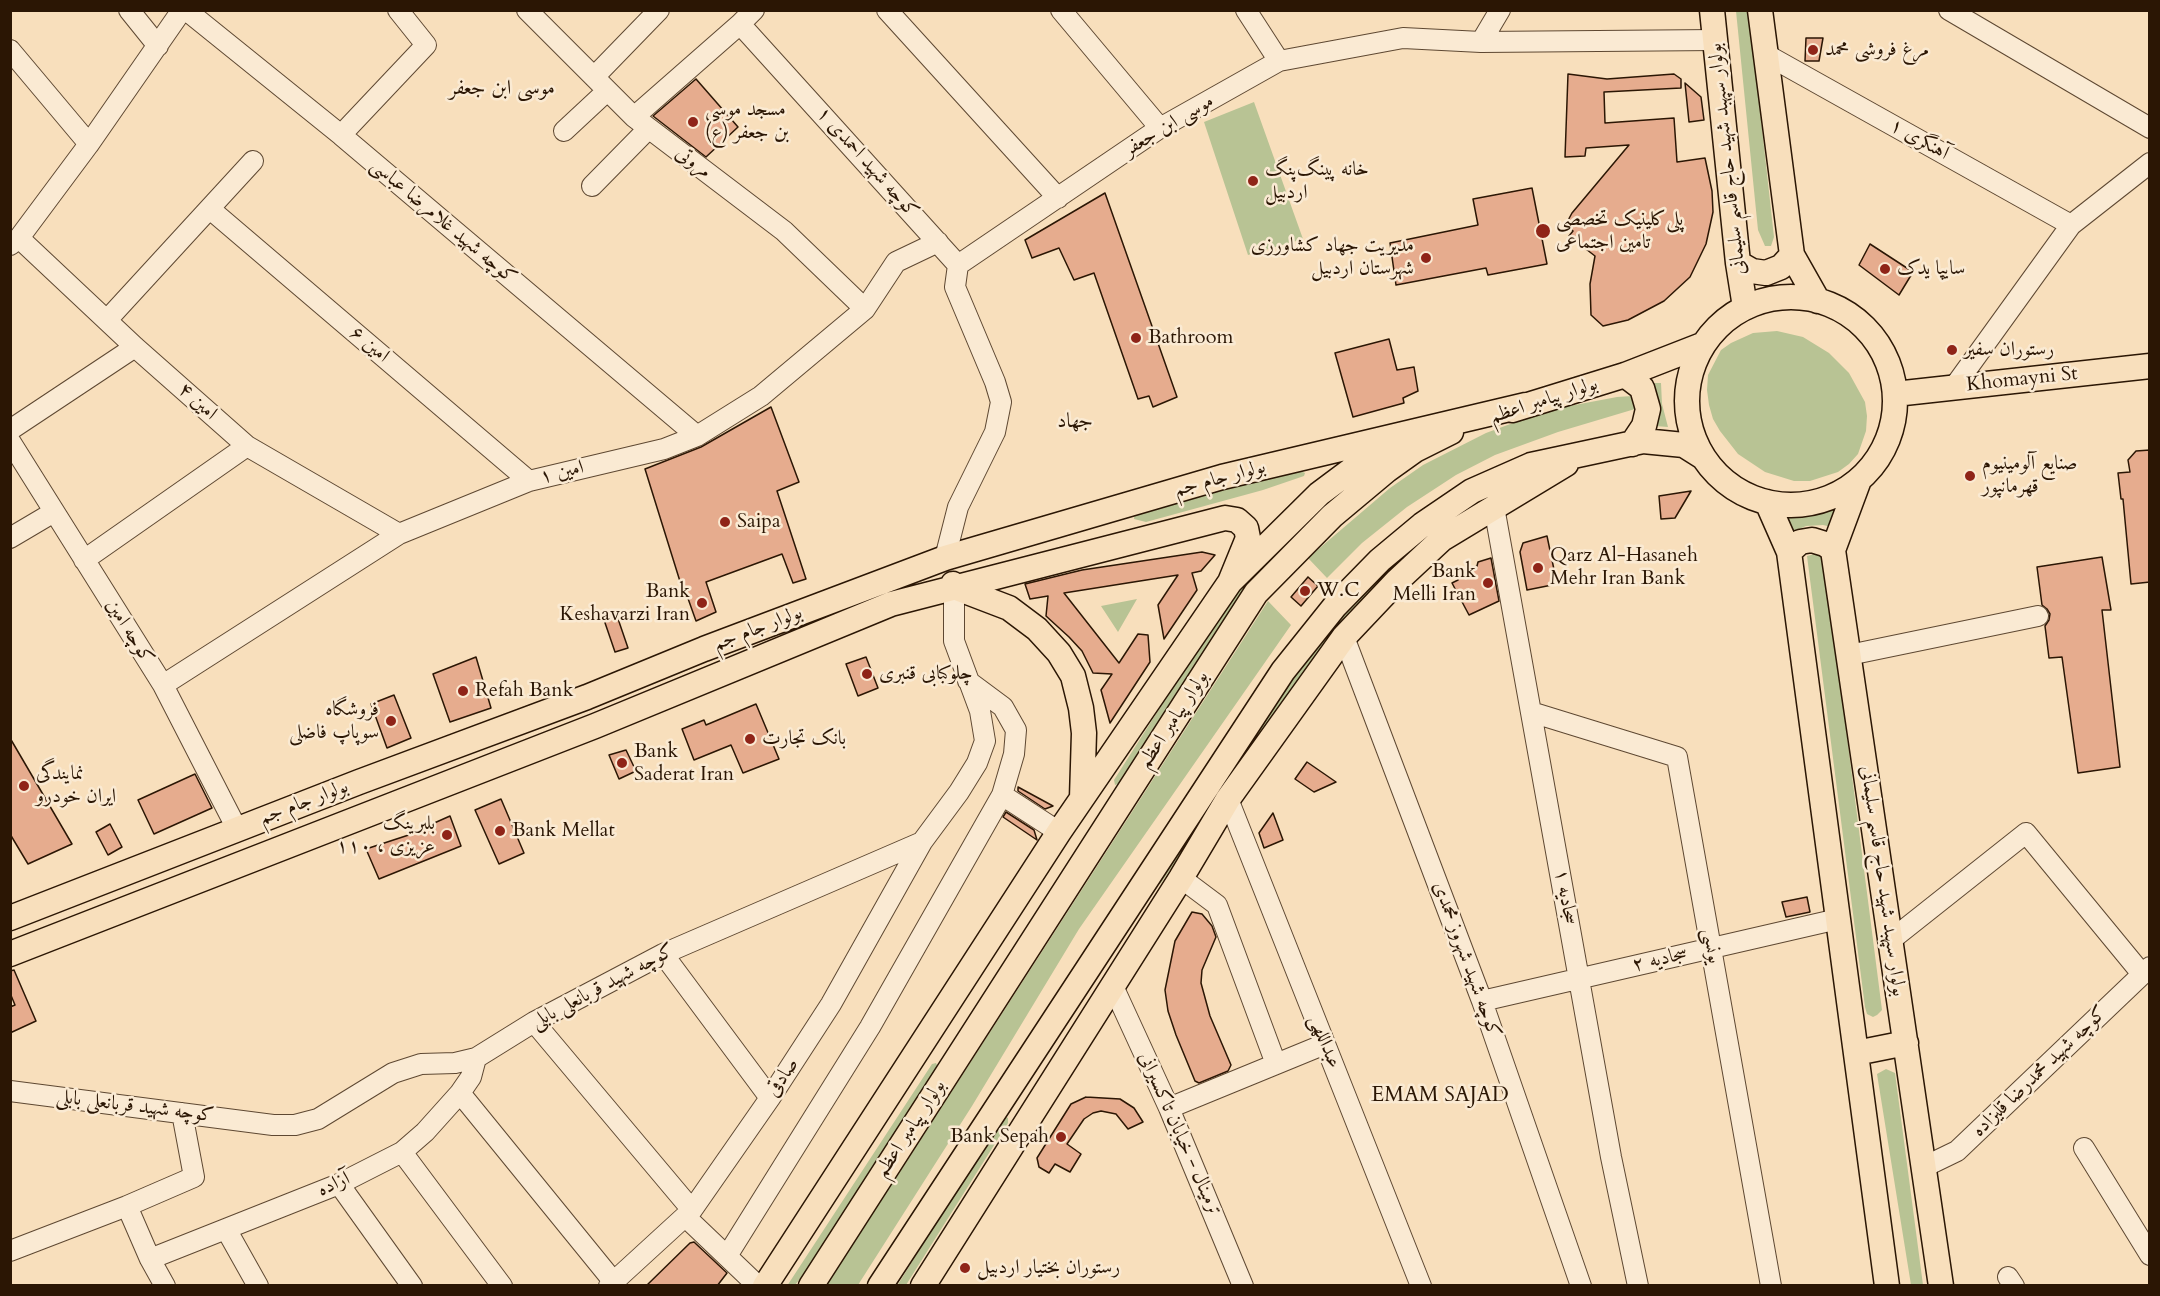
<!DOCTYPE html>
<html>
<head>
<meta charset="utf-8">
<style>
  body { margin:0 }
  #map { position:relative; width:2160px; height:1296px; overflow:hidden; background:#f8dfbc; font-family:Cardo,serif }
  canvas { display:block }
  .frame { position:absolute; inset:0; border:12px solid #2b1604; pointer-events:none }
</style>
</head>
<body>
<div id="map">
<canvas width="2160" height="1296"></canvas>
<div class="frame"></div>
</div>
<script>
const c = document.querySelector('canvas').getContext('2d');
c.lineJoin = 'round';
function paint(path, color) { c.fillStyle = color; c.fill(path, 'evenodd'); }
const poly = rows => new Path2D(rows.map(r => 'M' + r).join(''));
function strokePath(path, color, width, dash) { c.strokeStyle = color; c.lineWidth = width; c.lineCap = dash ? 'butt' : 'round'; c.setLineDash(dash || []); c.stroke(path); }
function label(font, color, halo, rows, align = 'center') {
  c.font = font + ' Cardo,Amiri,serif'; c.lineWidth = 5; c.setLineDash([]); c.textBaseline = 'middle'; c.strokeStyle = halo; c.fillStyle = color; for (const [text, x, y, turn = 0] of rows) {
    c.save(); c.translate(x, y); c.rotate((+turn || 0) * Math.PI / 180); c.textAlign = isNaN(turn) ? turn : align; if (halo) c.strokeText(text, 0, 0); c.fillText(text, 0, 0); c.restore();
  }
}
paint(poly([
  [1736,11,1749,11,1774,237,1771,246,1765,246,1758,230],
  [1254,102,1303,239,1248,255,1204,122],
  [1777,331,1803,337,1829,353,1849,373,1865,402,1867,416,1866,431,1858,454,1849,464,1838,472,1810,481,1794,481,1765,472,1738,454,1720,431,1713,419,1709,405,1707,390,1708,375,1721,350,1731,343,1753,333],
  [1650,383,1661,383,1662,404,1668,427,1655,426,1659,417,1658,407,1657,395],
  [1632,396,1639,406,1635,409,1558,432,1495,455,1456,475,1407,507,1362,543,1327,578,1308,558,1390,488,1423,465,1486,433,1548,410,1617,397],
  [1301,471,1305,473,1304,476,1263,490,1146,522,1134,519,1135,511],
  [1347,489,1286,541,1258,571,1121,783,1115,785,1114,780,1228,601,1315,506],
  [1471,506,1470,510,1413,553,1356,605,1314,657,1278,713,1161,883,1154,887,1294,674,1351,601,1409,549],
  [1837,506,1832,527,1823,525,1806,526,1792,532,1787,517,1804,517,1825,512],
  [1819,553,1824,563,1835,643,1882,1010,1877,1015,1873,1017,1867,1014,1865,1007,1807,556],
  [1137,599,1118,632,1101,606],
  [1268,601,1291,625,1079,929,972,1106,858,1285,827,1285],
  [936,1063,938,1067,800,1279,795,1285,787,1286,932,1064],
  [1886,1069,1895,1073,1923,1285,1911,1285,1877,1074],
  [1006,1117,1008,1118,1008,1123,906,1285,897,1286,1001,1118]
]), '#b8c394');
const building = poly([
  [1806,38,1823,38,1819,61,1805,61,1806,38],
  [1568,74,1607,79,1674,74,1681,79,1681,88,1604,92,1605,123,1674,118,1677,162,1705,158,1712,191,1713,212,1706,244,1690,277,1664,301,1628,320,1603,326,1591,315,1590,284,1595,256,1569,236,1573,231,1566,224,1572,213,1629,145,1586,148,1585,156,1565,157,1568,74],
  [696,79,738,127,706,157,653,116,696,79],
  [1685,83,1701,97,1704,120,1689,122,1685,83],
  [1532,188,1547,264,1488,275,1486,268,1396,285,1390,243,1478,225,1473,199,1532,188],
  [1105,193,1177,397,1153,407,1149,396,1138,399,1094,273,1074,280,1059,248,1032,258,1025,240,1105,193],
  [1870,244,1913,272,1899,295,1859,265,1870,244],
  [1389,339,1397,370,1414,367,1418,391,1403,398,1404,403,1353,417,1335,353,1389,339],
  [771,407,799,482,777,491,806,579,793,583,782,554,706,582,716,612,696,621,685,590,683,591,645,469,701,447,771,407],
  [2150,450,2150,582,2131,584,2123,499,2121,499,2118,473,2130,472,2128,460,2136,451,2150,450],
  [1691,491,1675,518,1661,519,1659,496,1691,491],
  [1547,536,1557,584,1527,590,1520,552,1523,543,1547,536],
  [1202,552,1215,555,1201,571,1192,573,1197,590,1164,639,1158,605,1178,575,1064,593,1119,663,1138,634,1148,635,1150,662,1110,723,1101,690,1112,674,1093,673,1082,651,1069,637,1046,616,1048,596,1030,599,1025,584,1082,570,1202,552],
  [2102,557,2111,610,2102,610,2120,767,2078,773,2062,657,2049,658,2045,626,2049,620,2050,614,2047,609,2042,605,2037,567,2102,557],
  [1491,558,1499,601,1469,615,1452,583,1458,580,1458,576,1477,566,1478,562,1491,558],
  [1308,577,1318,586,1301,606,1291,597,1308,577],
  [615,610,628,648,615,652,602,614,615,610],
  [476,657,491,708,450,722,433,674,476,657],
  [866,657,878,688,858,696,846,664,866,657],
  [394,695,411,738,387,748,371,704,394,695],
  [756,704,779,759,743,773,731,745,694,760,682,729,704,720,706,725,756,704],
  [10,738,72,844,28,864,10,834,10,738],
  [626,750,636,771,619,779,609,755,626,750],
  [1307,762,1336,782,1314,792,1295,779,1307,762],
  [195,774,212,808,154,834,138,800,195,774],
  [1018,787,1053,806,1045,809,1018,791,1018,787],
  [501,799,524,853,499,864,475,810,501,799],
  [1006,812,1034,830,1037,840,1003,817,1006,812],
  [1273,813,1283,840,1264,848,1259,833,1273,813],
  [450,816,461,846,379,879,366,849,433,827,432,824,450,816],
  [110,824,122,847,108,855,96,832,110,824],
  [1807,897,1810,912,1786,917,1782,902,1807,897],
  [1192,912,1202,914,1212,926,1216,937,1202,970,1201,983,1210,1016,1231,1065,1228,1071,1199,1083,1195,1081,1176,1035,1168,1011,1165,990,1175,941,1192,912],
  [14,970,36,1021,10,1033,10,1007,15,1005,10,993,10,971,14,970],
  [1086,1097,1120,1099,1134,1108,1143,1122,1128,1129,1116,1114,1101,1111,1093,1113,1084,1119,1067,1144,1081,1154,1070,1172,1055,1164,1049,1173,1039,1167,1037,1158,1071,1104,1086,1097],
  [694,1242,727,1273,717,1286,646,1286,690,1243,694,1242]
]);
paint(building, '#e6ac8e');
strokePath(building, '#2b1604', 1.5);
const minor = poly([
  [129,10,158,46],
  [186,10,341,135,697,436],
  [527,10,634,117,784,231,865,309],
  [754,10,740,24,958,265],
  [887,10,1058,198],
  [1061,10,1160,128],
  [1246,10,1279,61],
  [1949,10,2150,128],
  [1481,42,1500,10],
  [10,50,89,144],
  [1767,55,2071,225],
  [594,77,659,10],
  [634,117,740,24],
  [564,131,607,91],
  [341,135,426,45,398,10],
  [592,186,648,129],
  [210,209,529,481],
  [19,238,135,347,247,446,399,534],
  [10,245,19,238,89,144,182,10],
  [107,320,253,161],
  [1954,387,2071,225,2150,163],
  [10,430,135,347],
  [10,441,163,685,237,829],
  [1494,507,1611,1157,1638,1286],
  [10,538,54,512],
  [945,558,958,507,995,432,1001,402,995,382,955,287,958,265,1160,128,1279,61,1403,38,1481,42,1715,40],
  [84,560,247,446],
  [1344,637,1482,1001,1581,1286],
  [1849,655,2038,616],
  [163,685,399,534,529,481,664,449,697,436,761,396,865,309,896,262,938,242],
  [1531,712,1677,757,1771,1286],
  [1002,795,1059,832],
  [1228,799,1421,1286],
  [1181,878,1217,905,1276,1064],
  [1891,940,2026,833,2142,974],
  [663,954,770,1098],
  [1112,984,1169,1108,1243,1286],
  [1482,1001,1838,919],
  [534,1022,692,1210],
  [10,1091,273,1125,295,1125,318,1119,393,1073,421,1064,455,1063,476,1058,534,1022,663,954,922,842,959,792,977,763,985,741,980,711,954,641,954,587],
  [460,1093,613,1281],
  [1169,1108,1325,1044],
  [2084,1148,2150,1255],
  [402,1152,502,1286],
  [1924,1167,1957,1151,2150,967],
  [339,1184,412,1286],
  [127,1206,150,1259,165,1286],
  [692,1223,758,1286],
  [226,1229,258,1286],
  [10,1251,127,1206,194,1177,182,1113],
  [727,1256,870,1027,1002,795,1014,754,1016,730,1003,707,968,681],
  [150,1259,339,1184,402,1152,425,1132,460,1093,471,1077,476,1058],
  [2008,1277,2014,1286],
  [609,1286,692,1210,770,1098,831,1004,922,842]
]);
const major = poly([
  [1712,10,1738,263,1745,307],
  [1760,10,1792,255,1818,301],
  [1738,263,1752,271,1766,273,1781,267,1792,255],
  '1687 401a104 104 0 1 1 208 0a104 104 0 1 1-208 0Z',
  [1625,375,1642,388,1648,409,1644,426,1632,444],
  [1895,394,2150,366],
  [1512,410,1625,375,1702,345],
  [1859,480,1833,550,1941,1286],
  [1767,502,1789,552,1887,1286],
  [1789,552,1800,542,1812,540,1825,544,1833,550],
  [953,584,954,587,1009,608,1037,629,1059,653,1073,676,1081,708,1084,733,1082,798],
  [10,918,359,782,587,697,704,649,945,558,1222,477,1526,405],
  [10,954,595,726,891,604,1225,518,1237,520,1246,528,1248,538,1230,582],
  [1856,1053,1906,1043],
  [765,1286,1059,832,1230,582,1319,494,1390,441],
  [811,1286,1256,593,1332,516,1387,470,1415,450,1451,432],
  [880,1286,1283,671,1335,606,1380,560,1422,525,1472,491,1531,465,1643,441,1684,445,1703,457],
  [923,1286,1181,878,1228,799,1344,637,1397,581,1442,539,1566,464]
]);
strokePath(minor, '#5e4832', 22);
strokePath(major, '#2b1604', 27);
strokePath(minor, '#faead3', 20);
strokePath(major, '#f8dfbc', 24);
for (const [x, y, r, color] of [
  [1813,50,6,"#8f2418"],
  [693,122,6,"#8f2418"],
  [1253,181,6,"#8f2418"],
  [1543,231,8,"#8f2418"],
  [1426,258,6,"#8f2418"],
  [1885,269,6,"#8f2418"],
  [1136,338,6,"#8f2418"],
  [1952,350,6,"#8f2418"],
  [1970,476,6,"#8f2418"],
  [725,522,6,"#8f2418"],
  [1538,568,6,"#8f2418"],
  [1488,583,6,"#8f2418"],
  [1305,591,6,"#8f2418"],
  [702,603,6,"#8f2418"],
  [867,674,6,"#8f2418"],
  [463,691,6,"#8f2418"],
  [391,721,6,"#8f2418"],
  [750,739,6,"#8f2418"],
  [622,763,6,"#8f2418"],
  [24,786,6,"#8f2418"],
  [500,831,6,"#8f2418"],
  [447,835,6,"#8f2418"],
  [1061,1137,6,"#8f2418"],
  [965,1268,6,"#8f2418"]
]) { const dot = new Path2D(); dot.arc(x, y, r, 0, 2 * Math.PI); c.fillStyle = color; c.fill(dot); strokePath(dot, '#faead3', 2); }
label('20px', '#2b1604', '#faead3', [
  ["مرغ فروشی محمد",1825,50],
  ["مسجد موسی",705,110],
  ["بن جعفر (ع)",705,133],
  ["خانه پینگ‌پنگ",1265,170],
  ["اردبیل",1265,193],
  ["پلی‌کلینیک تخصصی",1556,220],
  ["تامین اجتماعی",1556,243],
  ["مدیریت جهاد کشاورزی",1414,246,"right"],
  ["شهرستان اردبیل",1414,269,"right"],
  ["سایپا یدک",1897,269],
  ["Bathroom",1148,338],
  ["رستوران سفیر",1964,350],
  ["صنایع آلومینیوم",1982,464],
  ["قهرمانپور",1982,487],
  ["Saipa",737,522],
  ["Qarz Al-Hasaneh",1550,556],
  ["Mehr Iran Bank",1550,579],
  ["Bank",1476,572,"right"],
  ["Melli Iran",1476,595,"right"],
  ["W.C",1317,591],
  ["Bank",690,592,"right"],
  ["Keshavarzi Iran",690,615,"right"],
  ["چلوکبابی قنبری",879,674],
  ["Refah Bank",475,691],
  ["فروشگاه",379,710,"right"],
  ["سوپاپ فاضلی",379,733,"right"],
  ["بانک تجارت",762,739],
  ["Bank",634,752],
  ["Saderat Iran",634,775],
  ["نمایندگی",36,774],
  ["ایران خودرو",36,797],
  ["بلبرینگ",435,824,"right"],
  ["۱۱۰ ، عزیزی",435,847,"right"],
  ["Bank Mellat",512,831],
  ["Bank Sepah",1049,1137,"right"],
  ["رستوران بختیار اردبیل",977,1268]
], 'left');
label('20px', '#2b1604', '#faead3', [
  ["موسی ابن جعفر",1169,126,-31],
  ["آهنگری ۱",1919,140,29],
  ["بولوار سپهبد شهید حاج قاسم سلیمانی",1728,159,-96],
  ["مروتی",693,163,37],
  ["کوچه شهید احمدی ۱",867,163,48],
  ["کوچه شهید غلامرضا عباسی",443,222,40],
  ["امین ۶",369,345,40],
  ["Khomayni St",2022,380,-6],
  ["بولوار پیامبر اعظم",1544,401,-18],
  ["امین ۴",197,402,42],
  ["امین ۱",562,473,-14],
  ["بولوار جام جم",1220,479,-15],
  ["بولوار جام جم",758,629,-21],
  ["کوچه امین",129,632,58],
  ["بولوار پیامبر اعظم",1174,720,-57],
  ["بولوار جام جم",304,803,-21],
  ["بولوار سپهبد شهید حاج قاسم سلیمانی",1882,881,82],
  ["سجادیه ۱",1565,897,80],
  ["یونسی",1711,946,80],
  ["کوچه شهید شهروز محمدی",1466,960,70],
  ["سجادیه ۲",1660,960,-13],
  ["کوچه شهید قربانعلی بابلی",603,987,-28],
  ["عبداللهی",1324,1042,68],
  ["کوچه شهید محمدرضا قلیزاده",2040,1072,-44],
  ["صادقی",783,1078,-57],
  ["کوچه شهید قربانعلی بابلی",135,1107,7],
  ["بولوار پیامبر اعظم",911,1129,-57],
  ["ترمینال - خیابان تاکسیرانی",1179,1134,66],
  ["آزاده",334,1185,-24]
]);
label('21px', '#2b1604', '#faead3', [
  ["موسی ابن جعفر",502,89],
  ["جهاد",1075,422],
  ["EMAM SAJAD",1440,1096]
]);
</script>
</body>
</html>
